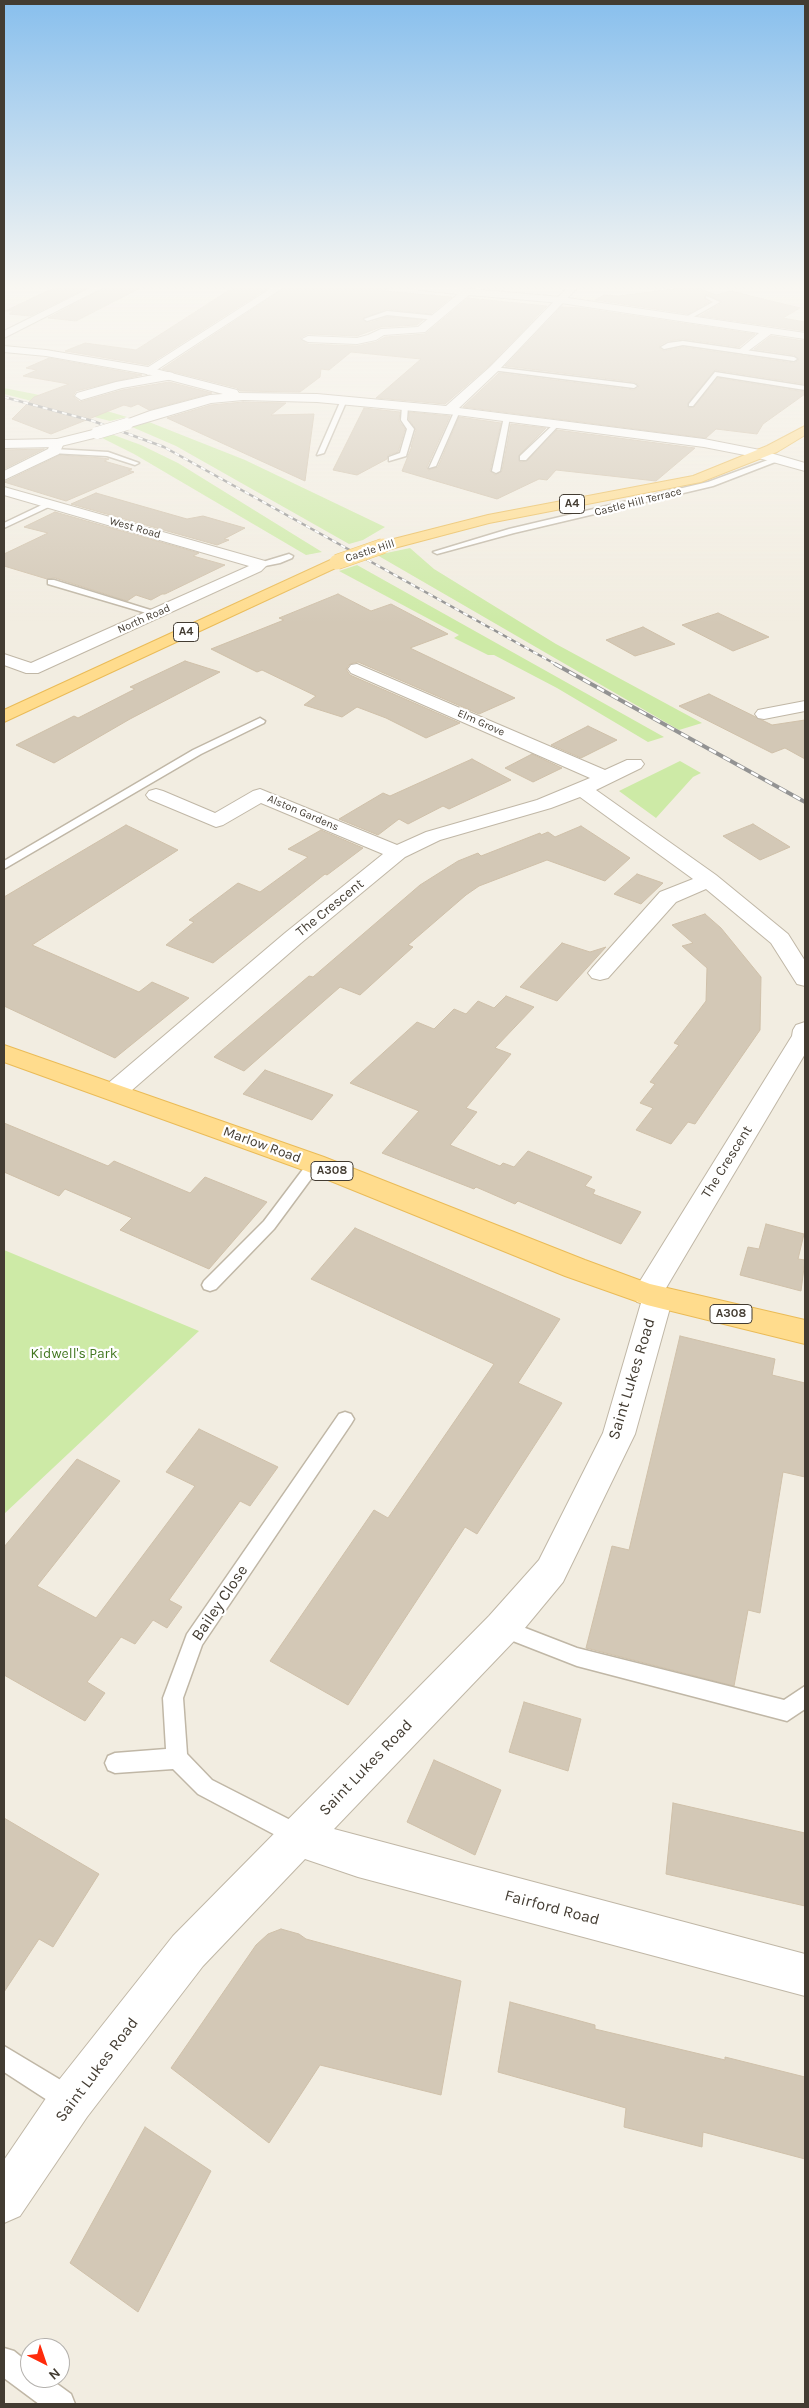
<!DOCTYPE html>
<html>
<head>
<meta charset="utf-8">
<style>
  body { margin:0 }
  #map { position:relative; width:809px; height:2408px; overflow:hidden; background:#f2ede1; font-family:Karla,sans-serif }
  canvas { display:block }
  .frame { position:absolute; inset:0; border:5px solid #433c32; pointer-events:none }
  .north { position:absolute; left:20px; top:2338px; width:50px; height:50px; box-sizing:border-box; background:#fff; border:1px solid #b4b1ad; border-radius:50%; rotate:139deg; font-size:14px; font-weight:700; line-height:20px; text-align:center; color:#433c32 }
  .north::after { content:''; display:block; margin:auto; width:18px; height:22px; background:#ff2b0b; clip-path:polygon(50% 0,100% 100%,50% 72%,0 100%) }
</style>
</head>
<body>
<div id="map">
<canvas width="809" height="2408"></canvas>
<div class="frame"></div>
<div class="north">N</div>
</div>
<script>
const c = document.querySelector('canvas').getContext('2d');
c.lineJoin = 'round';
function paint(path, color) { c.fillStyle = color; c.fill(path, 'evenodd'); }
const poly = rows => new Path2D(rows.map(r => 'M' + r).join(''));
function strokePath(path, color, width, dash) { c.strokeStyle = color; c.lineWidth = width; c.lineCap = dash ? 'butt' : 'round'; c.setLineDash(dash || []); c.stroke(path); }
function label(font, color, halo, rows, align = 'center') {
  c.font = font + ' Karla,sans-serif'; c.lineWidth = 4.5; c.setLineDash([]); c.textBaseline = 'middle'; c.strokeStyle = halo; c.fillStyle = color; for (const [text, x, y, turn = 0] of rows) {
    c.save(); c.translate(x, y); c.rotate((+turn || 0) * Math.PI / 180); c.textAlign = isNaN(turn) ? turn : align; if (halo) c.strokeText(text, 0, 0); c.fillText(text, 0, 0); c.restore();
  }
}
paint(poly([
  [4,388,80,403,127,417,110,421,4,394],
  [149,422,245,460,385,527,363,540,349,544,176,446,132,427],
  [111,434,141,445,178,463,322,552,306,555,134,454,100,437],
  [410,548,434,569,556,644,702,723,679,730,377,555],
  [357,565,664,737,648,742,557,688,494,655,488,655,454,638,459,635,339,571],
  [680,761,701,773,693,777,656,818,619,791],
  [4,1250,199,1331,4,1514]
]), '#cdeaa6');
const building = poly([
  [56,287,89,287,30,316,9,314,13,311,5,311,56,287],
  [106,287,142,287,76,321,48,318,106,287],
  [234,287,270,287,148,365,65,351,85,343,136,350,234,287],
  [286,287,389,287,384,291,452,297,431,314,387,309,362,319,368,323,387,317,423,320,417,325,381,327,357,336,308,334,300,338,308,344,357,346,376,342,385,337,425,334,468,298,547,306,489,366,445,404,376,398,421,359,351,352,329,370,321,369,320,377,300,392,240,391,237,388,162,369,286,287],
  [689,287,696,287,716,295,731,291,800,308,783,318,805,322,805,331,700,316,722,303,707,294,704,298,709,302,688,314,595,300,604,295,618,296,689,287],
  [561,307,582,308,755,334,739,347,683,339,668,341,660,345,660,349,664,351,683,347,794,363,799,360,794,355,754,349,771,336,805,341,805,384,715,370,688,403,689,408,694,407,718,378,805,392,805,394,763,424,757,434,716,429,706,438,463,407,499,373,634,390,638,388,639,385,634,382,505,366,561,307],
  [49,358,142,375,76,391,73,396,80,402,122,390,169,382,212,393,149,410,138,404,131,407,124,405,51,434,12,419,34,397,69,384,23,376,37,370,26,368,49,358],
  [243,402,286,403,271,415,314,414,305,481,167,418,211,405,243,402],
  [364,408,400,412,399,421,405,429,398,452,388,455,387,459,357,475,333,470,364,408],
  [409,412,450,416,427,467,428,470,438,467,459,417,501,423,490,471,495,475,502,471,511,424,546,428,519,455,520,462,527,461,557,430,695,448,656,481,556,470,547,480,539,479,497,499,402,471,412,446,411,447,416,430,409,419,409,412],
  [44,449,4,469,4,450,44,449],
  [60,455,102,458,109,459,104,461,132,469,128,470,134,472,66,501,4,482,60,455],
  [96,493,187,519,203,516,245,528,224,539,229,540,217,545,71,504,96,493],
  [55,512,199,553,193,556,225,565,165,594,162,594,151,600,136,595,127,601,55,578,47,579,4,566,4,554,48,533,24,527,55,512],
  [338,594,371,611,391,604,448,634,410,648,515,698,479,714,358,662,350,664,346,669,350,675,460,723,426,738,386,718,357,707,342,717,304,705,316,696,262,670,257,672,211,649,284,620,279,618,338,594],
  [718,613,769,637,733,651,682,625,718,613],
  [643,627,675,644,635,656,606,640,643,627],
  [185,661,220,672,130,719,54,763,16,745,74,716,78,718,135,689,130,687,185,661],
  [709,694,772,725,805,720,805,759,785,748,772,753,679,706,709,694],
  [588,726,617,740,581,758,551,745,588,726],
  [532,754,562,768,533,782,505,768,532,754],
  [472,759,511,780,449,809,443,806,408,824,399,819,378,835,339,819,383,793,390,796,472,759],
  [753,824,790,847,760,860,723,836,753,824],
  [126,825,178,850,32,945,139,992,152,982,189,998,115,1058,4,1006,4,897,126,825],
  [581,826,630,858,605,881,547,860,479,886,466,895,408,945,413,947,360,995,340,987,244,1071,214,1057,309,976,313,977,420,885,458,861,478,853,481,856,540,833,541,835,548,832,555,837,581,826],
  [321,830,363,848,327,875,325,874,213,963,166,945,194,922,189,920,238,883,260,892,308,857,288,849,321,830],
  [637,874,663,883,641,904,614,894,637,874],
  [705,914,721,928,761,977,760,1030,695,1124,688,1122,671,1144,636,1130,653,1108,640,1103,655,1084,650,1082,679,1045,674,1043,706,1001,707,968,682,946,693,943,672,925,705,914],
  [562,943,590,952,606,947,557,1001,520,987,562,943],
  [506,996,534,1007,495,1048,511,1054,466,1108,477,1112,450,1145,500,1166,503,1163,514,1167,528,1151,592,1177,585,1186,595,1190,593,1194,641,1212,621,1244,518,1201,515,1204,476,1187,474,1189,382,1153,419,1111,350,1083,417,1022,434,1029,454,1009,466,1014,478,1001,494,1008,506,996],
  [265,1070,333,1095,312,1120,243,1094,265,1070],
  [4,1123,108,1166,114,1161,190,1193,205,1177,267,1202,209,1269,120,1230,132,1218,65,1189,59,1196,4,1172,4,1123],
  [766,1224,804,1234,798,1259,805,1260,801,1291,740,1275,748,1247,759,1249,766,1224],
  [355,1228,560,1319,518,1383,562,1403,477,1534,465,1527,348,1705,270,1661,374,1510,388,1518,494,1364,311,1279,355,1228],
  [680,1336,775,1359,772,1375,805,1383,805,1477,783,1472,760,1613,748,1610,734,1686,586,1648,612,1546,629,1550,680,1336],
  [199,1429,278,1467,250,1506,240,1501,169,1600,182,1607,167,1628,153,1620,135,1644,121,1637,87,1682,105,1693,85,1721,4,1675,4,1547,77,1459,120,1481,37,1586,96,1618,195,1486,166,1472,199,1429],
  [524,1702,581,1719,568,1771,509,1752,524,1702],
  [434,1760,501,1790,475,1855,407,1822,434,1760],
  [673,1803,805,1833,805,1906,666,1874,673,1803],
  [4,1818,99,1874,53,1947,39,1939,4,1992,4,1818],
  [281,1929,299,1934,306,1939,461,1981,441,2095,320,2065,269,2143,171,2068,256,1945,268,1934,281,1929],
  [510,2002,595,2025,595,2029,725,2060,725,2057,805,2077,805,2159,703,2132,702,2147,624,2127,626,2108,498,2072,510,2002],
  [145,2127,211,2171,138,2312,70,2263,145,2127]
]);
paint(building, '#d3c8b6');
strokePath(building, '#cfc0a9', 1);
const service = poly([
  [706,296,720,302,688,320,684,320,684,318,713,302,706,298,706,296],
  [387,311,437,316,440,318,437,320,387,315,367,321,364,319,387,311],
  [683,341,794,357,797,359,794,361,683,345,664,349,661,347,668,343,683,341],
  [494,367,634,384,637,386,634,388,492,370,494,367],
  [715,372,805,386,805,390,717,376,693,406,689,406,689,404,715,372],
  [344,398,347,400,324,453,317,455,341,400,344,398],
  [405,404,408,406,407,420,414,429,406,456,389,461,389,457,400,453,407,429,401,420,402,406,405,404],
  [455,410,460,411,436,466,429,468,455,410],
  [507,415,510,417,500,471,496,473,492,471,504,417,507,415],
  [555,423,560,424,526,460,520,460,520,456,555,423],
  [54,449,108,452,139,463,135,465,107,456,51,453,50,451,54,449],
  [776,457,783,459,713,486,514,533,437,554,433,552,509,529,708,482,776,457],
  [48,502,55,504,4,528,4,523,48,502],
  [289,554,293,556,292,558,280,563,260,567,256,564,289,554],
  [48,580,54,580,160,613,153,615,48,584,48,580],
  [260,718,265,721,264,723,201,754,4,869,4,861,193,750,260,718],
  [315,1159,320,1160,322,1164,274,1229,216,1289,210,1291,204,1289,202,1285,204,1281,264,1221,310,1160,315,1159],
  [345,1412,351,1414,354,1419,351,1424,202,1645,183,1698,187,1754,212,1780,306,1828,309,1836,306,1844,298,1847,198,1794,173,1769,115,1773,108,1770,105,1763,108,1756,115,1753,166,1749,163,1698,187,1634,339,1414,345,1412],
  [502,1619,577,1648,784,1700,805,1686,805,1709,787,1721,577,1666,495,1634,492,1628,495,1622,502,1619],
  [4,2046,79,2091,82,2100,79,2109,70,2112,61,2109,4,2072,4,2046],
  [4,2348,14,2351,30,2364,30,2378,49,2378,71,2394,75,2404,39,2404,4,2378,4,2348]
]);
const minor = poly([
  [92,287,104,287,4,338,4,331,92,287],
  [273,287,284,287,152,373,148,375,142,371,273,287],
  [415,287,448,287,561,297,805,333,805,339,771,334,744,354,738,351,740,349,759,333,561,303,469,295,425,332,384,335,376,340,357,344,308,342,302,339,308,336,357,338,368,335,381,329,418,327,458,294,420,290,415,287],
  [169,372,173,373,175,376,173,379,122,388,81,400,75,396,77,393,116,382,169,372],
  [57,439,64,443,59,454,4,480,4,471,48,449,52,440,57,439],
  [760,450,805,463,805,471,755,457,753,454,755,451,760,450],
  [4,487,265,561,268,564,261,571,38,673,26,673,4,665,4,654,31,663,249,566,4,495,4,487],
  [357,664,605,770,627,760,641,760,644,764,641,768,596,790,716,875,788,934,805,961,805,986,797,984,771,943,706,889,676,902,608,978,600,980,592,978,588,973,592,968,660,892,693,879,580,797,551,808,440,840,405,857,301,943,124,1097,115,1099,106,1097,102,1091,106,1085,285,933,383,854,261,803,223,825,216,827,149,799,146,795,149,791,156,789,163,791,215,813,253,791,260,789,397,845,426,832,537,800,590,778,351,673,348,669,351,665,357,664],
  [805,701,805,711,764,719,758,718,755,714,758,710,805,701],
  [805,1022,805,1054,666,1288,673,1297,635,1434,563,1582,515,1640,334,1829,805,1954,805,1996,358,1877,305,1859,203,1966,87,2117,20,2216,4,2223,4,2160,55,2085,173,1936,489,1616,539,1560,603,1433,641,1303,637,1302,632,1294,792,1036,793,1030,796,1025,805,1022]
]);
const tertiary = poly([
  [568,287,578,287,498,371,459,408,704,439,765,451,767,454,765,457,760,458,704,447,457,415,317,402,243,400,211,403,127,428,121,424,123,421,150,411,210,395,223,394,147,374,46,356,4,352,4,346,46,350,148,367,237,390,239,393,317,394,446,406,490,367,568,287],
  [97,429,102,430,103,433,102,436,57,447,4,448,4,440,57,439,97,429]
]);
const primary = poly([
  [805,426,805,435,777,452,701,482,489,523,383,551,375,546,378,543,488,515,693,476,767,446,805,426],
  [337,557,342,559,345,562,342,565,4,722,4,710,337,557],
  [4,1045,324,1157,585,1260,650,1284,805,1320,805,1344,647,1305,565,1276,306,1171,4,1062,4,1045]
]);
strokePath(service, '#c0b7a6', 3);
strokePath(minor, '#c0b7a6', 2);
strokePath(tertiary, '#c0b7a6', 2);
strokePath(primary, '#eabb57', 2);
paint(service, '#fff');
paint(minor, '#fff');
paint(tertiary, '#fff');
paint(primary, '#ffdc8d');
const railFar1 = poly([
  [4,397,93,421,164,447,557,665]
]);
const rail = poly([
  [555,664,805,802]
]);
strokePath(railFar1, '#939393', 2.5);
strokePath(rail, '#939393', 4);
strokePath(railFar1, '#fff', 2, [5]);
strokePath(rail, '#fff', 2.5, [8]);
const tertiaryBridge = poly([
  [97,433,127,424]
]);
const primaryBridge = poly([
  [337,562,383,546]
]);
strokePath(tertiaryBridge, '#c0b7a6', 13, []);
strokePath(primaryBridge, '#eabb57', 16, []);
strokePath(tertiaryBridge, '#fff', 12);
strokePath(primaryBridge, '#ffdc8d', 15);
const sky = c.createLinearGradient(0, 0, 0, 624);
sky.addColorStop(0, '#88bfed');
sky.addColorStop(0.46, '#f9f7f2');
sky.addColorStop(1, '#f9f7f200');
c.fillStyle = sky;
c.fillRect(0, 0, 809, 624);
label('11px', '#433c32', '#fff', [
  ["Castle Hill Terrace",638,502,-14],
  ["West Road",135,528,16],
  ["Castle Hill",370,551,-18],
  ["North Road",144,619,-24],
  ["Elm Grove",481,723,24],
  ["Alston Gardens",303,813,23]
]);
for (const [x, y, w] of [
  [572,504,25],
  [186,632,25],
  [332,1171,42],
  [731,1314,42]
]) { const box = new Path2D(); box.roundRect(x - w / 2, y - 9.5, w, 19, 4); c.fillStyle = '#fff'; c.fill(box); strokePath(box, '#433c32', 1); }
label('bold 12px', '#433c32', null, [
  ["A4",572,504],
  ["A4",186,632],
  ["A308",332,1171],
  ["A308",731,1314]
]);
label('14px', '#433c32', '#fff', [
  ["The Crescent",330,908,-39],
  ["Marlow Road",262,1145,20],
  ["The Crescent",727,1162,-58]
]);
label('14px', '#447823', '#fff', [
  ["Kidwell's Park",74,1354]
]);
label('16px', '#433c32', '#fff', [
  ["Saint Lukes Road",632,1379,-73],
  ["Bailey Close",220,1603,-56],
  ["Saint Lukes Road",366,1768,-46],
  ["Fairford Road",552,1908,15],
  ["Saint Lukes Road",97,2070,-53]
]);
</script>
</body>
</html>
